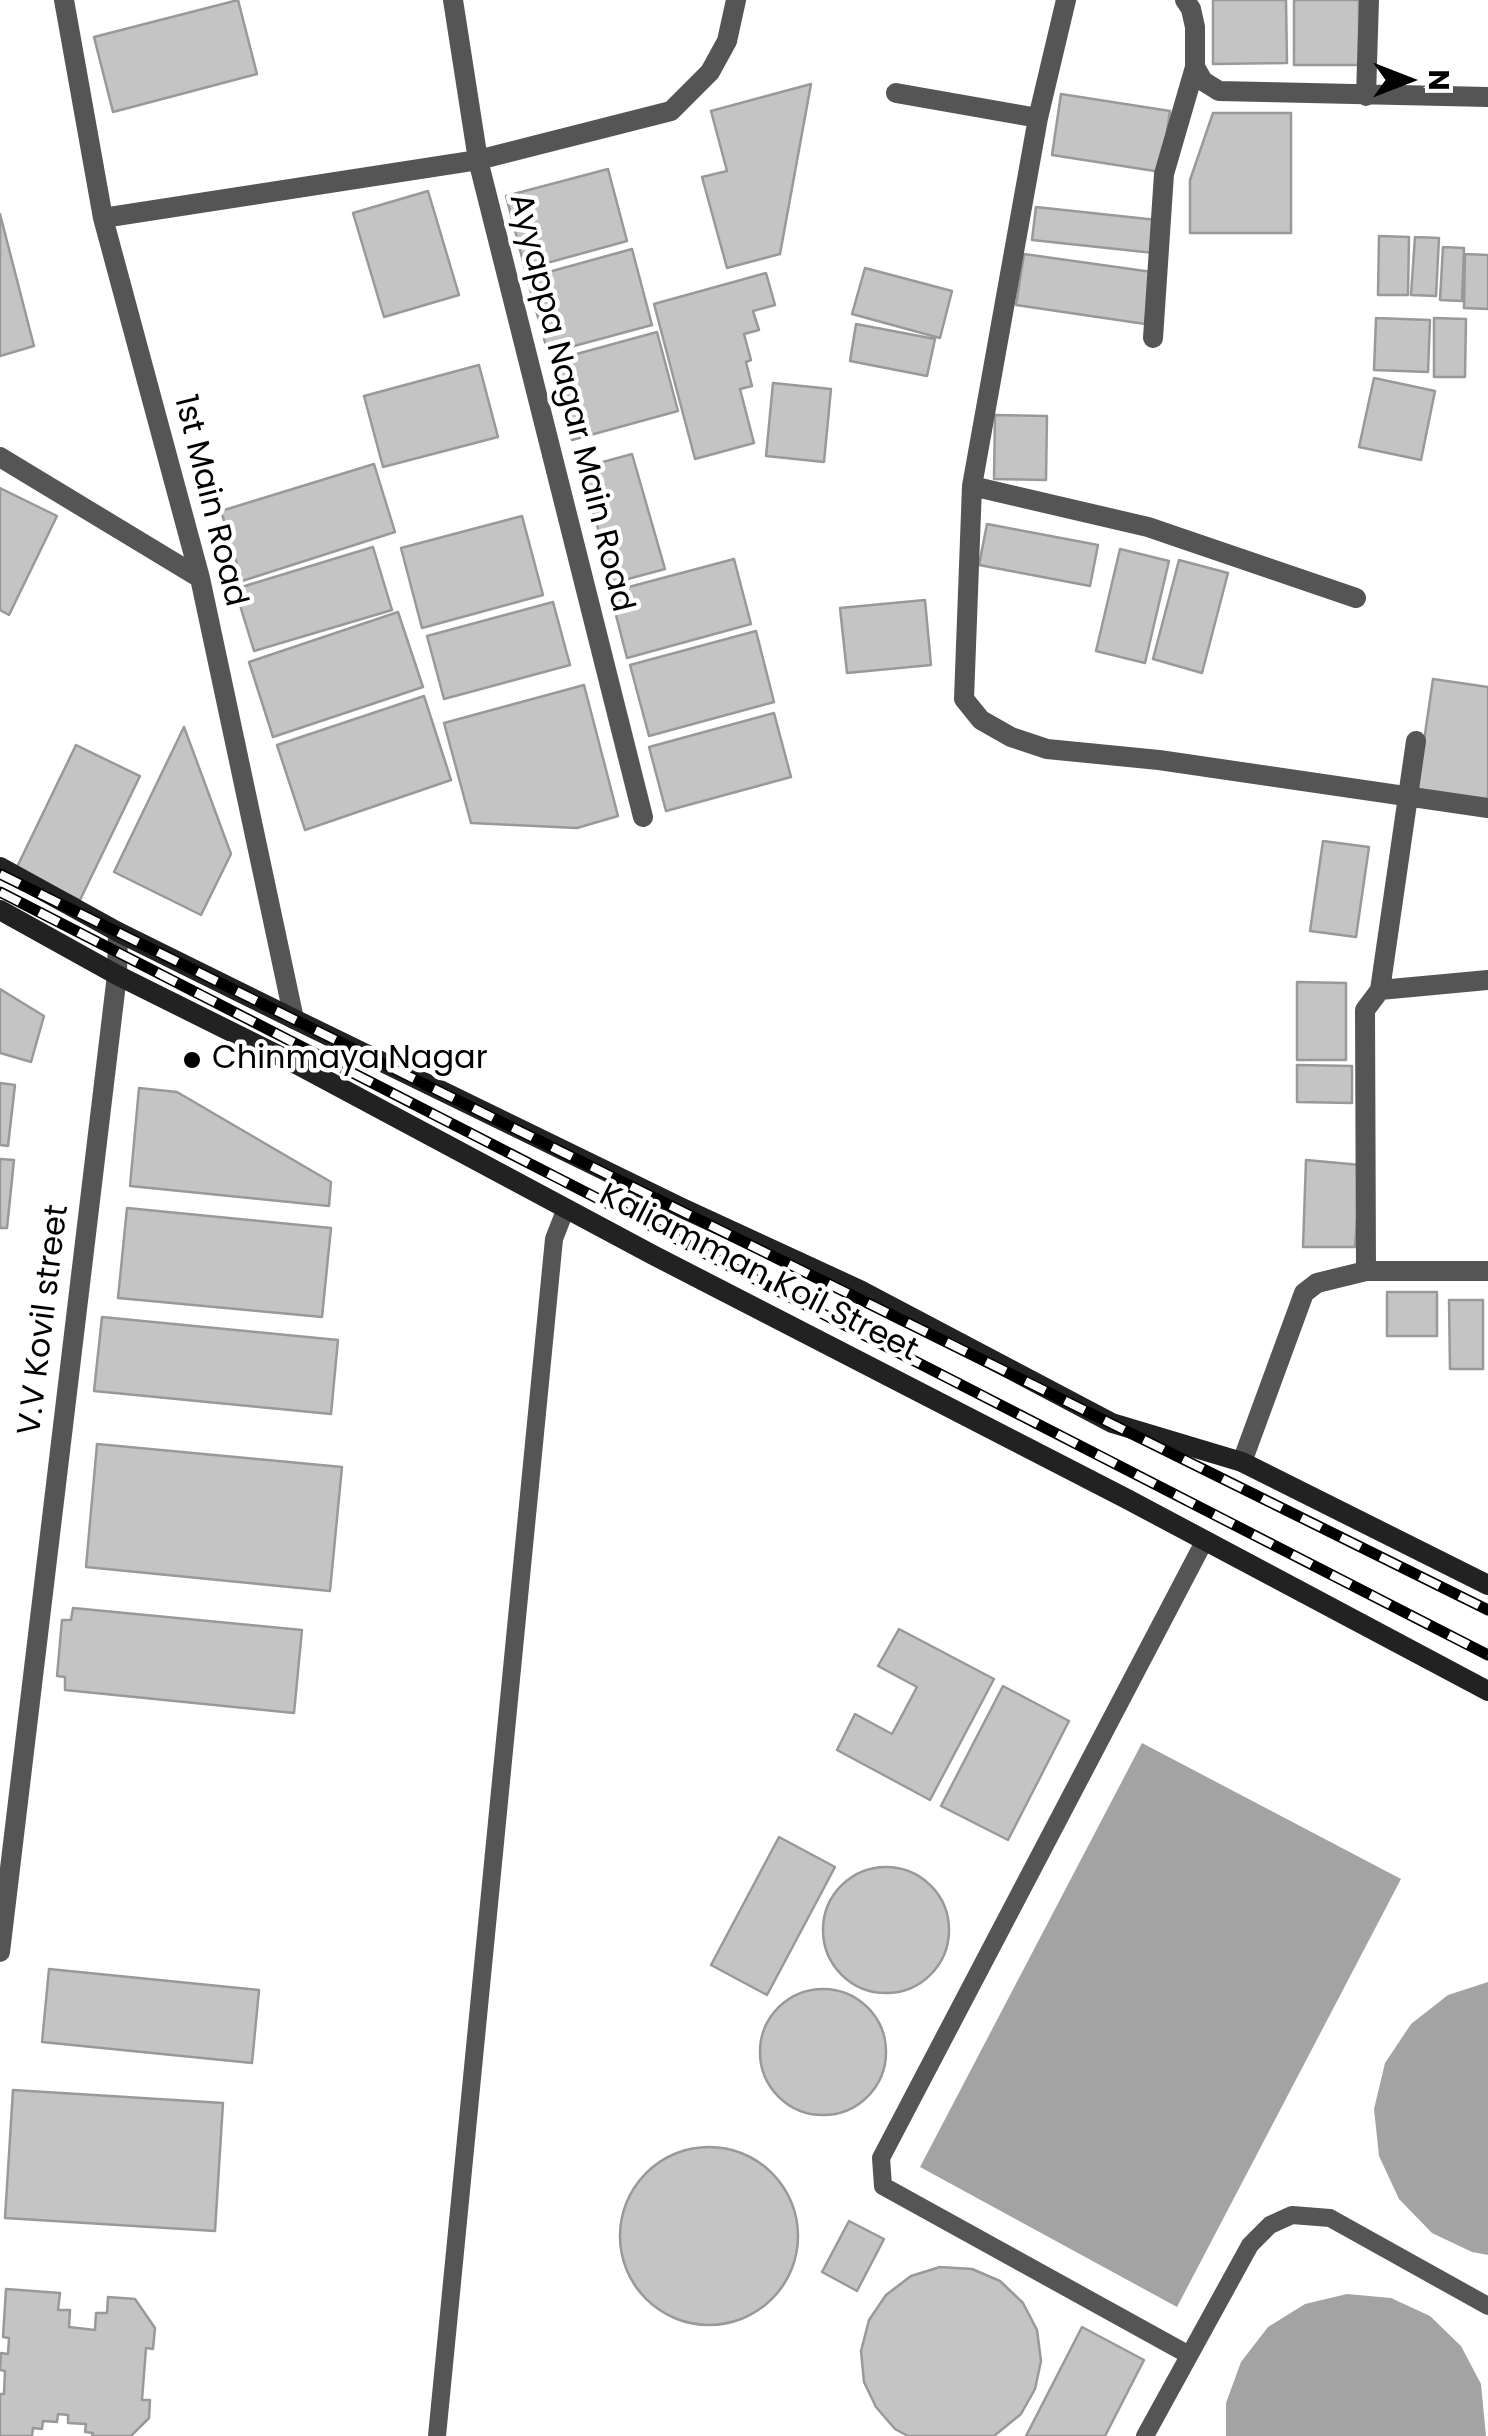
<!DOCTYPE html>
<html>
<head>
<meta charset="utf-8">
<style>
  body { margin:0 }
  #map { position:relative; width:1488px; height:2436px; overflow:hidden; background:#fff; font-family:Poppins,sans-serif }
  canvas { display:block }
  .north { position:absolute; left:1358px; top:30px; width:100px; height:100px; -webkit-text-stroke:8px #fff; paint-order:stroke; rotate:90deg; font-size:28px; font-weight:700; line-height:40px; text-align:center; color:#000 }
  .north::after { content:''; display:block; margin:auto; width:35px; height:45px; background:#000; clip-path:polygon(50% 0,100% 100%,50% 72%,0 100%) }
</style>
</head>
<body>
<div id="map">
<canvas width="1488" height="2436"></canvas>
<div class="north">N</div>
</div>
<script>
const c = document.querySelector('canvas').getContext('2d');
c.lineJoin = 'round';
function paint(path, color) { c.fillStyle = color; c.fill(path, 'evenodd'); }
const poly = rows => new Path2D(rows.map(r => 'M' + r).join(''));
function strokePath(path, color, width, dash) { c.strokeStyle = color; c.lineWidth = width; c.lineCap = dash ? 'butt' : 'round'; c.setLineDash(dash || []); c.stroke(path); }
function label(font, color, halo, rows, align = 'center') {
  c.font = font + ' Poppins,sans-serif'; c.lineWidth = 9; c.setLineDash([]); c.textBaseline = 'middle'; c.strokeStyle = halo; c.fillStyle = color; for (const [text, x, y, turn = 0] of rows) {
    c.save(); c.translate(x, y); c.rotate((+turn || 0) * Math.PI / 180); c.textAlign = isNaN(turn) ? turn : align; if (halo) c.strokeText(text, 0, 0); c.fillText(text, 0, 0); c.restore();
  }
}
paint(poly([
  [1142,1743,1401,1879,1177,2307,920,2167],
  [1488,1982,1488,2255,1472,2252,1432,2233,1399,2199,1379,2156,1374,2109,1385,2063,1411,2024,1448,1995],
  [1347,2294,1391,2298,1430,2316,1461,2346,1481,2384,1486,2436,1226,2436,1226,2403,1241,2362,1268,2327,1305,2304]
]), '#a3a3a3');
const building = poly([
  [238,0,257,74,113,112,94,37,238,0],
  [1213,0,1286,0,1287,63,1213,64,1213,0],
  [1294,0,1359,0,1359,65,1294,65,1294,0],
  [811,84,780,254,727,268,702,177,727,171,711,111,811,84],
  [1061,94,1170,111,1161,172,1052,155,1061,94],
  [1213,113,1291,113,1291,233,1190,233,1190,180,1213,113],
  [608,169,627,241,525,269,506,196,608,169],
  [428,191,459,295,384,317,353,213,428,191],
  [1036,207,1157,220,1154,253,1032,240,1036,207],
  [0,214,34,346,0,356,0,214],
  [1379,236,1409,237,1408,295,1378,295,1379,236],
  [1415,237,1439,238,1436,296,1411,295,1415,237],
  [1443,247,1464,248,1462,301,1440,300,1443,247],
  [632,249,652,325,548,353,527,278,632,249],
  [1024,254,1152,272,1145,324,1016,305,1024,254],
  [1465,254,1488,255,1488,309,1464,308,1465,254],
  [865,268,952,291,940,338,852,314,865,268],
  [766,273,775,305,753,311,759,330,744,334,751,360,746,362,752,386,740,389,754,443,695,459,654,304,766,273],
  [1376,318,1430,320,1428,372,1374,370,1376,318],
  [1434,318,1466,319,1465,377,1434,377,1434,318],
  [856,324,935,339,927,376,850,361,856,324],
  [657,332,678,411,572,440,551,361,657,332],
  [479,365,498,437,383,467,364,396,479,365],
  [1374,378,1435,391,1421,460,1359,447,1374,378],
  [773,383,831,389,824,462,766,456,773,383],
  [995,415,1047,416,1046,480,994,479,995,415],
  [632,454,665,569,613,583,581,468,632,454],
  [374,464,395,532,242,581,221,511,374,464],
  [0,488,57,516,9,615,0,610,0,488],
  [522,516,543,595,422,628,401,548,522,516],
  [987,524,1098,545,1090,586,979,565,987,524],
  [373,547,392,610,254,651,235,589,373,547],
  [1120,549,1169,561,1145,663,1096,651,1120,549],
  [734,559,751,624,627,658,610,592,734,559],
  [1179,560,1228,573,1202,673,1153,659,1179,560],
  [925,600,931,665,847,673,840,608,925,600],
  [553,602,570,665,444,699,427,636,553,602],
  [398,612,423,687,273,737,249,662,398,612],
  [756,631,774,702,649,736,630,665,756,631],
  [1433,679,1488,687,1488,799,1417,789,1433,679],
  [584,685,618,816,577,828,471,823,444,723,584,685],
  [424,696,451,780,305,830,277,745,424,696],
  [774,713,791,777,666,811,649,747,774,713],
  [184,727,231,854,201,915,114,872,184,727],
  [76,745,140,776,80,900,16,869,76,745],
  [1323,841,1369,847,1356,937,1310,931,1323,841],
  [1297,982,1346,983,1346,1060,1297,1060,1297,982],
  [0,989,44,1016,31,1062,0,1053,0,989],
  [1297,1065,1352,1066,1352,1103,1297,1102,1297,1065],
  [0,1083,15,1085,8,1146,0,1145,0,1083],
  [139,1088,177,1092,331,1182,329,1206,130,1186,139,1088],
  [0,1159,14,1160,7,1228,0,1228,0,1159],
  [1306,1160,1361,1165,1355,1247,1303,1247,1306,1160],
  [127,1208,331,1228,322,1317,118,1298,127,1208],
  [1387,1292,1437,1292,1437,1336,1387,1336,1387,1292],
  [1449,1300,1483,1300,1483,1369,1450,1369,1449,1300],
  [102,1317,338,1340,331,1414,94,1391,102,1317],
  [97,1444,342,1467,330,1591,86,1567,97,1444],
  [73,1608,302,1630,294,1713,65,1690,65,1677,57,1676,62,1620,71,1620,73,1608],
  [899,1629,994,1679,930,1800,837,1750,855,1714,892,1734,917,1687,878,1666,899,1629],
  [1003,1686,1069,1721,1008,1840,941,1806,1003,1686],
  [779,1837,835,1867,767,1995,711,1965,779,1837],
  '823 1930a63 63 0 1 1 126 0a63 63 0 1 1-126 0Z',
  [49,1969,259,1990,252,2063,42,2042,49,1969],
  '760 2052a63 63 0 1 1 126 0a63 63 0 1 1-126 0Z',
  [13,2090,223,2103,215,2231,5,2218,13,2090],
  '620 2236a89 89 0 1 1 178 0a89 89 0 1 1-178 0Z',
  [849,2221,884,2239,857,2291,822,2272,849,2221],
  [940,2267,972,2269,1000,2281,1023,2303,1037,2330,1041,2361,1035,2389,1021,2414,994,2436,908,2436,895,2429,876,2407,864,2382,861,2351,869,2320,886,2295,911,2276,940,2267],
  [6,2289,60,2293,58,2310,70,2310,69,2327,95,2330,96,2313,107,2313,108,2297,135,2299,155,2328,153,2349,146,2348,142,2400,150,2400,149,2418,131,2436,92,2436,93,2433,85,2432,86,2424,68,2423,68,2415,58,2414,57,2422,43,2421,42,2429,33,2428,32,2436,0,2436,0,2394,4,2394,5,2371,0,2370,1,2353,8,2354,9,2338,3,2337,6,2289],
  [1082,2327,1144,2360,1105,2436,1026,2436,1082,2327]
]);
paint(building, '#c4c4c4');
strokePath(building, '#999', 2.5);
strokePath(poly([
  [1189,2355,883,2186,881,2158,1205,1540],
  [437,2436,554,1239,566,1208],
  [1145,2436,1250,2245,1270,2225,1292,2215,1330,2218,1488,2306]
]), '#555', 18);
strokePath(poly([
  [64,0,103,218,200,578,294,1019],
  [453,0,478,160,643,817],
  [1066,0,1038,118,972,486,964,699,981,720,1011,737,1047,749,1159,760,1488,808],
  [1185,0,1191,9,1195,27,1195,67,1203,81,1219,91,1488,97],
  [896,93,1038,118],
  [1366,96,1369,0],
  [103,218,478,160,671,111,710,72,727,41,736,0],
  [1153,338,1164,174,1195,67],
  [0,457,200,578],
  [972,486,1148,527,1356,598],
  [1380,990,1488,980],
  [1366,1271,1365,1010,1380,990,1416,741],
  [1242,1462,1304,1293,1317,1283,1366,1271,1488,1271],
  [0,1952,117,975,118,932]
]), '#555', 20);
strokePath(poly([
  [0,867,118,932,294,1019,682,1208,860,1290,1112,1423,1242,1462,1488,1585],
  [0,910,117,975,298,1065,653,1255,1127,1499,1488,1691]
]), '#222', 20);
const rail = poly([
  [0,874,1488,1610],
  [0,892,1488,1655]
]);
strokePath(rail, '#000', 11);
strokePath(rail, '#fff', 8, [22]);
for (const [x, y, r, color] of [
  [192,1060,10,"#000"]
]) { const dot = new Path2D(); dot.arc(x, y, r, 0, 2 * Math.PI); c.fillStyle = color; c.fill(dot); strokePath(dot, '#fff', 4); }
label('32px', '#000', '#fff', [
  ["Ayyappa Nagar Main Road",570,403,76],
  ["1st Main Road",209,501,76],
  ["Kaliamman Koil Street",758,1274,27],
  ["V.V Kovil street",45,1320,-83]
]);
label('32px', '#000', '#fff', [
  ["Chinmaya Nagar",212,1060]
], 'left');
</script>
</body>
</html>
